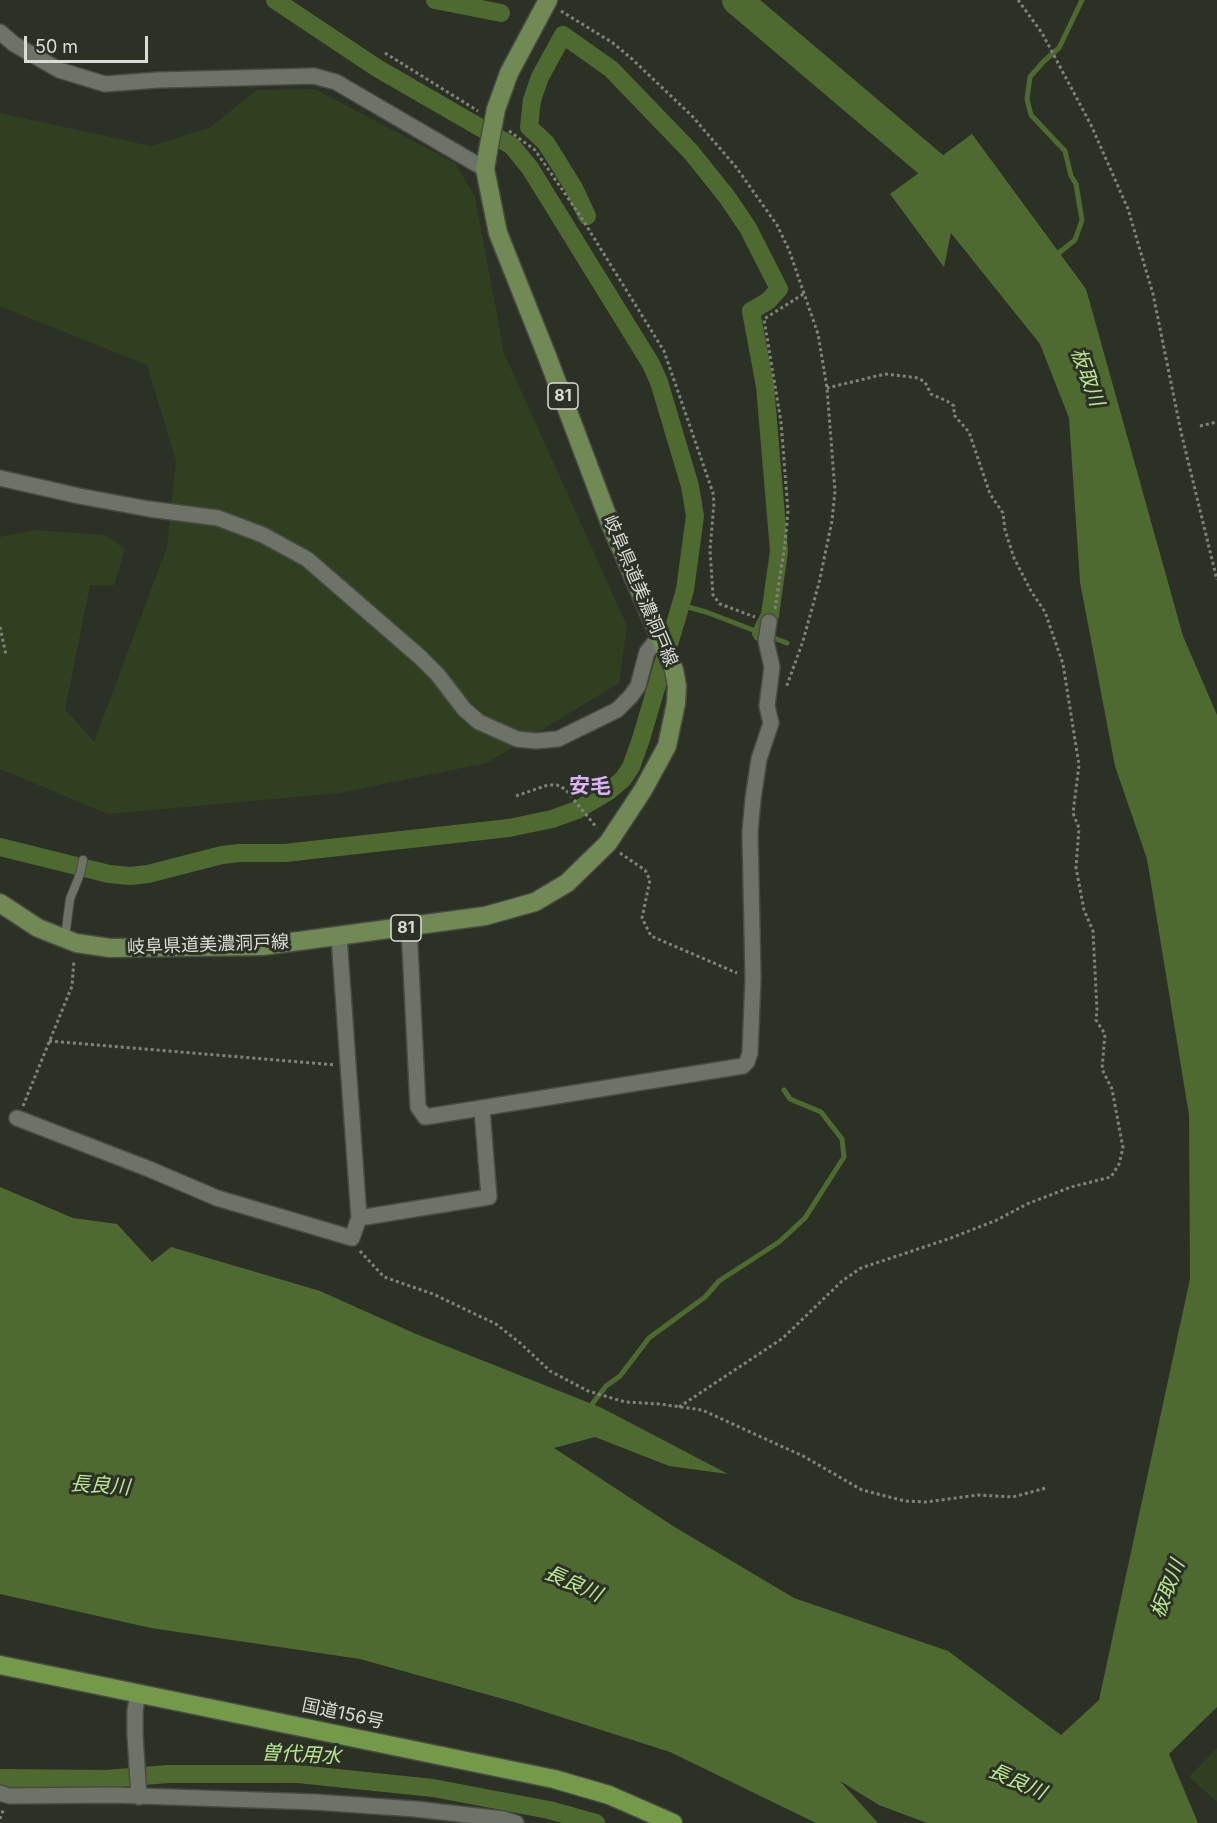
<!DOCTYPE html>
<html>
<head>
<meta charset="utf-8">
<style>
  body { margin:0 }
  #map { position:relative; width:1217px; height:1823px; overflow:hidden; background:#2c3126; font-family:Inter,sans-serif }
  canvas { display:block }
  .scale { position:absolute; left:24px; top:36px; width:124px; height:27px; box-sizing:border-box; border:3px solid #daddd7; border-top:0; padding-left:8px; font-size:18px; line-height:21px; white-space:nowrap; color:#daddd7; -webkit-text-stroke:4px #2c3126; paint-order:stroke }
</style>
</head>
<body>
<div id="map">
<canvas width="1217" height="1823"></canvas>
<div class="scale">50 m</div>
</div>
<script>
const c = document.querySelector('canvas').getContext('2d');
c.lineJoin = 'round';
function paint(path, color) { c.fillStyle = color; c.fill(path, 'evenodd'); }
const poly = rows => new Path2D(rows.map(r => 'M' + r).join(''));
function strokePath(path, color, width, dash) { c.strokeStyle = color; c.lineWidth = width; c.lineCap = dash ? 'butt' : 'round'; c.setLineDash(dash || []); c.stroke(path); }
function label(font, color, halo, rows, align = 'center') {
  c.font = font + ' Inter,"Noto Sans JP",sans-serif'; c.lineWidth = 6; c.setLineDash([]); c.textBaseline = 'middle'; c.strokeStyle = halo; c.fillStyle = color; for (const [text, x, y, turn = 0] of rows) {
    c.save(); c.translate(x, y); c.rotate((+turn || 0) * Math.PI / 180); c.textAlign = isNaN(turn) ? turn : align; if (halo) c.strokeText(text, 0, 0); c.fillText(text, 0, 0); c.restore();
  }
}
paint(poly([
  [315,89,455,163,475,197,504,353,627,626,619,683,487,763,339,793,108,814,0,769,0,537,35,530,105,535,125,549,114,585,90,585,65,709,94,742,167,547,176,461,147,365,0,306,0,113,151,146,209,128,257,90],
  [1217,1748,1217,1802,1189,1777]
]), '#303f1f');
paint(poly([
  [972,134,1086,289,1183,636,1217,715,1217,1707,1169,1754,1198,1823,927,1823,879,1805,840,1781,878,1823,816,1823,670,1752,514,1702,360,1659,151,1628,0,1594,0,1187,73,1218,117,1224,152,1262,171,1247,320,1291,416,1334,602,1408,728,1474,669,1466,595,1437,554,1448,673,1526,794,1598,948,1651,1061,1735,1099,1700,1190,1279,1189,1115,1147,859,1115,766,1080,582,1069,418,1040,344,951,233,944,267,890,194]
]), '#4f6a30');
strokePath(poly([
  [1055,256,1075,240,1082,220,1076,184,1071,176,1065,151,1031,115,1027,99,1030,77,1044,61,1059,48,1082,0],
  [681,605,706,612,787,643],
  [589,1408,606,1386,620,1376,649,1338,705,1297,719,1281,779,1242,805,1218,844,1157,842,1139,821,1112,790,1099,784,1090]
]), '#4f6a30', 5);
strokePath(poly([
  [435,0,501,13],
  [587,216,574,188,546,143,529,127,532,100,540,77,563,35,611,69,691,152,727,197,748,228,779,289,768,301,751,311,765,386,779,551,770,615,761,633],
  [0,847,109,874,130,876,148,874,222,855,240,853,285,853,509,828,552,819,577,810,609,791,623,779,631,767,641,739,685,590,695,516,690,486,659,382,651,364,530,168,512,146,377,68,275,0],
  [0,1778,106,1779,168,1774,298,1774,433,1788,549,1810,596,1823]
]), '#4f6a30', 18);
strokePath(poly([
  [737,0,961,190]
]), '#4f6a30', 30);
const lane = poly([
  [65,937,70,899,80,874,83,860]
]);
const street = poly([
  [0,32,14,44,59,70,105,84,158,80,314,76,336,82,485,169],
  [0,478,79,496,149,509,218,518,263,535,307,559,420,657,438,675,464,709,479,722,517,739,536,741,558,739,617,710,631,696,638,686,647,652,660,636],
  [409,927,418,1107,425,1117,743,1066,747,1062,750,1053,753,978,750,832,753,799,759,759,771,723,767,706,772,667,766,641,769,622],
  [339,937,359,1218,489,1197,482,1109],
  [17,1118,149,1169,217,1198,352,1238,359,1218],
  [138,1693,135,1711,135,1735,139,1797],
  [0,1793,9,1796,112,1795,315,1802,415,1809,503,1819,516,1823]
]);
const primary = poly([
  [496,109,509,73,548,0],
  [0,903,38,928,76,943,110,948,262,946,485,916,535,902,567,883,608,843,643,790,667,746,676,703,677,686,674,670,610,523,547,356,498,233,485,169,488,151]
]);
const highway = poly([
  [0,1665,554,1779,609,1795,673,1823]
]);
strokePath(lane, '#474c43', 10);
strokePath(street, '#474c43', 18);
strokePath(primary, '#474c43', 21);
strokePath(highway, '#474c43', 21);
strokePath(poly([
  [1018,0,1042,33,1091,125,1128,209,1153,294,1181,432,1217,580],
  [561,11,613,43,631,58,692,116,736,167,777,225,789,250,818,334,827,388,835,491,832,521,819,583,803,641,786,688],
  [385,53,478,111],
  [509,131,535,150,581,217,664,351,713,493,714,503,710,550,713,595,720,604,755,617],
  [1200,426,1217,422],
  [775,609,785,544,788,511,781,422,764,319,805,293],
  [0,627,6,655],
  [516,796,548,785,557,785,565,789,597,828],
  [620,853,645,870,650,880,642,918,651,936,737,973],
  [49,1041,335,1065],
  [23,1106,72,986,74,960],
  [360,1251,384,1277,433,1294,496,1324,520,1343,550,1371,588,1391,625,1402,660,1404,702,1410,803,1456,862,1490,905,1501,926,1502,978,1495,1013,1497,1046,1488],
  [679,1407,783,1338,842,1281,861,1268,951,1238,997,1220,1027,1204,1071,1187,1111,1177,1119,1164,1123,1148,1112,1089,1102,1069,1105,1034,1096,1020,1097,1010,1093,931,1084,910,1076,868,1079,828,1073,813,1079,765,1063,664,1045,612,1031,591,1014,558,1005,530,1003,513,990,494,969,432,954,415,954,406,947,401,931,394,925,382,918,378,903,376,885,374,827,388],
  [0,1819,4,1808]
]), '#7f837b', 3, [3, 3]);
strokePath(lane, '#6d7367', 8);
strokePath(street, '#6d7367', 15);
strokePath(primary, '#718a55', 18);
strokePath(highway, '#749949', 18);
const primaryBridge = poly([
  [488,151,496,109]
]);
strokePath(primaryBridge, '#474c43', 21, []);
strokePath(primaryBridge, '#718a55', 18);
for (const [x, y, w] of [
  [563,396,30],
  [406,928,30]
]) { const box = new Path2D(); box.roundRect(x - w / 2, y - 13, w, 26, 4.5); c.fillStyle = '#2c3126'; c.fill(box); strokePath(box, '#daddd7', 1.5); }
label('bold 16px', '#daddd7', null, [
  ["81",563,396],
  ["81",406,928]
]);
label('18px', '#daddd7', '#2c3126', [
  ["岐阜県道美濃洞戸線",640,591,67],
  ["岐阜県道美濃洞戸線",208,945,-2],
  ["国道156号",343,1714,12]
]);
label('italic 20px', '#bce690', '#2c3126', [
  ["板取川",1087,377,70],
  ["長良川",100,1486,4],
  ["長良川",573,1584,24],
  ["板取川",1168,1589,-69],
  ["曽代用水",301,1755,3],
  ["長良川",1017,1782,24]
]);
label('bold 21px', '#dab2f5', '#2c3126', [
  ["安毛",590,787]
]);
</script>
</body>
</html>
